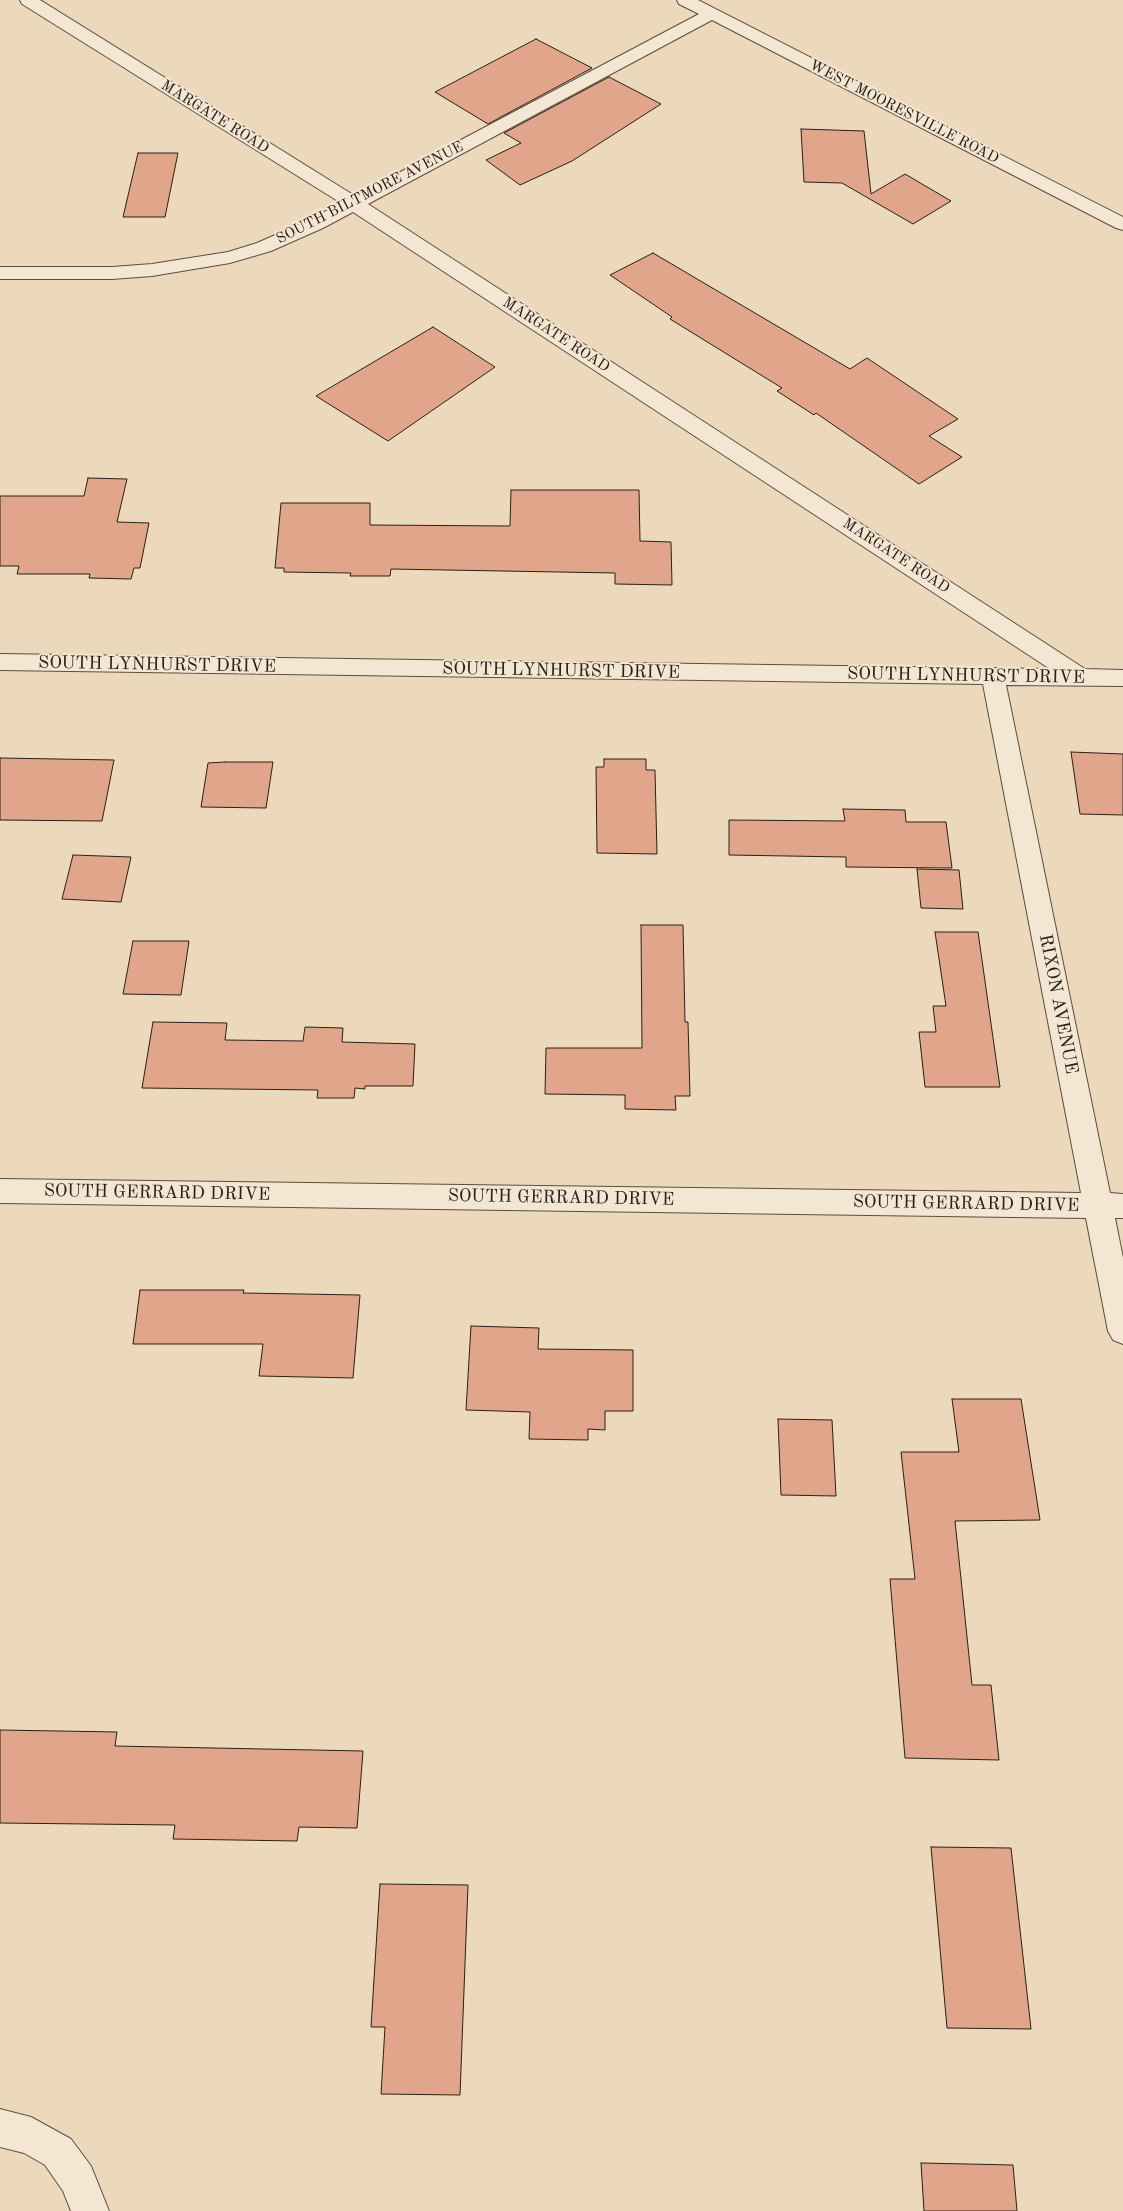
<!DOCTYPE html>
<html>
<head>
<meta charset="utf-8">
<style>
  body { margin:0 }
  canvas { display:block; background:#ecd9bb }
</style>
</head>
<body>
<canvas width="1123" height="2211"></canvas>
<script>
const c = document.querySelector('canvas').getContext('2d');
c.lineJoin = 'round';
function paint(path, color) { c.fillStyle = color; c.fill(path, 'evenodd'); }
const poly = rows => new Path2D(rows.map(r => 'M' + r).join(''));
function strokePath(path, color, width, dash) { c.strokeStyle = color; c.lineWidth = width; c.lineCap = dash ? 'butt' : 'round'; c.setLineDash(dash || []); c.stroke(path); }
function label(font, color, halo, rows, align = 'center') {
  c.font = font + ' "Old Standard TT",serif'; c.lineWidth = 4; c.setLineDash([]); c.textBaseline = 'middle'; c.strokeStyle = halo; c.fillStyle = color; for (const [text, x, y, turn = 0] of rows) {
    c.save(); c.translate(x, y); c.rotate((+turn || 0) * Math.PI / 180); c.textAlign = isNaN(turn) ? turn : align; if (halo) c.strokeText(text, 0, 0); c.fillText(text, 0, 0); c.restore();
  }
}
const building = poly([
  [536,39,592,68,488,124,435,92,536,39],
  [609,77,661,104,572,161,520,185,486,160,521,143,504,133,609,77],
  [801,129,864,131,871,194,905,174,951,201,913,224,842,183,804,182,801,129],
  [138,153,178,153,165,217,123,217,138,153],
  [653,253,850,369,867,358,958,419,929,436,962,457,919,484,816,413,814,415,777,391,782,388,670,319,672,317,610,275,653,253],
  [433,327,495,367,388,441,316,396,433,327],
  [88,478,127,479,117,522,149,523,140,568,134,568,131,579,89,578,90,574,17,574,19,566,0,566,0,496,84,496,88,478],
  [511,490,639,490,640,541,671,542,672,585,615,584,615,573,391,569,390,576,350,576,351,573,284,572,284,568,275,568,281,503,370,503,370,525,510,526,511,490],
  [1071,752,1123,754,1123,815,1080,814,1071,752],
  [0,758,114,760,102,821,0,820,0,758],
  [604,759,646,759,646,770,655,770,657,854,597,853,596,767,604,767,604,759],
  [225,762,273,762,266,808,201,807,208,763,225,762],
  [843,809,905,810,906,822,946,822,952,868,846,867,846,857,729,855,729,820,845,821,843,809],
  [73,855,131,857,121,902,62,899,73,855],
  [917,869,959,870,963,909,921,908,917,869],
  [641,925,683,925,685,1022,688,1022,690,1096,675,1096,676,1110,625,1109,625,1095,545,1094,546,1048,642,1048,641,925],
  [935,932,978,932,1000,1087,925,1087,919,1032,936,1032,933,1006,946,1006,935,932],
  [133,941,189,941,181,995,123,994,133,941],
  [153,1022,227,1023,225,1040,303,1041,305,1027,343,1028,342,1042,415,1044,413,1086,365,1086,365,1089,355,1088,354,1098,317,1098,318,1090,142,1088,153,1022],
  [140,1290,244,1290,243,1293,360,1295,353,1378,259,1376,263,1344,133,1344,140,1290],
  [471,1326,539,1328,538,1349,633,1350,633,1411,605,1411,605,1430,588,1429,588,1440,529,1439,530,1412,466,1410,471,1326],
  [952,1399,1021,1399,1040,1520,955,1521,972,1685,991,1685,999,1760,905,1758,890,1579,915,1579,901,1452,959,1452,952,1399],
  [778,1419,832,1420,836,1496,781,1495,778,1419],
  [0,1730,117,1732,115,1746,363,1751,357,1828,299,1827,297,1841,173,1839,175,1825,0,1823,0,1730],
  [931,1847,1011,1848,1031,2029,947,2028,931,1847],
  [380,1884,468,1885,460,2095,381,2094,385,2027,371,2027,380,1884],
  [921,2163,1013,2165,1017,2211,924,2211,921,2163]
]);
paint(building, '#e0a58a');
strokePath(building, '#2a2017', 1);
const minor = poly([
  [20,0,40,0,355,196,699,14,679,4,677,0,698,0,1123,217,1123,230,1116,228,712,20,368,204,1085,669,1123,670,1123,686,1006,685,1110,1193,1123,1194,1123,1218,1115,1218,1123,1258,1123,1344,1113,1340,1108,1331,1086,1218,0,1203,0,1179,1081,1193,983,684,0,670,0,654,1050,669,353,212,323,228,271,251,230,263,152,276,112,279,0,279,0,267,112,267,152,264,228,252,257,243,309,220,341,203,22,4,20,0],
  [0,2109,31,2117,71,2139,91,2166,109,2211,71,2211,63,2191,45,2165,24,2153,0,2147,0,2109]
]);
strokePath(minor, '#5a4e40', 2);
paint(minor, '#f3e6d3');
label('15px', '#2a2017', '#f3e6d3', [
  ["WEST MOORESVILLE ROAD",904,112,27],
  ["MARGATE ROAD",215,117,32],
  ["SOUTH BILTMORE AVENUE",370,193,-27],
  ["MARGATE ROAD",556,335,33],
  ["MARGATE ROAD",896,556,33]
]);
label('18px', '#2a2017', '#f3e6d3', [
  ["SOUTH LYNHURST DRIVE",157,665,1],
  ["SOUTH LYNHURST DRIVE",561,671,1],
  ["SOUTH LYNHURST DRIVE",966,676,1],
  ["RIXON AVENUE",1058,1004,79],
  ["SOUTH GERRARD DRIVE",157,1193,1],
  ["SOUTH GERRARD DRIVE",561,1198,1],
  ["SOUTH GERRARD DRIVE",966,1204,1]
]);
</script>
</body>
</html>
